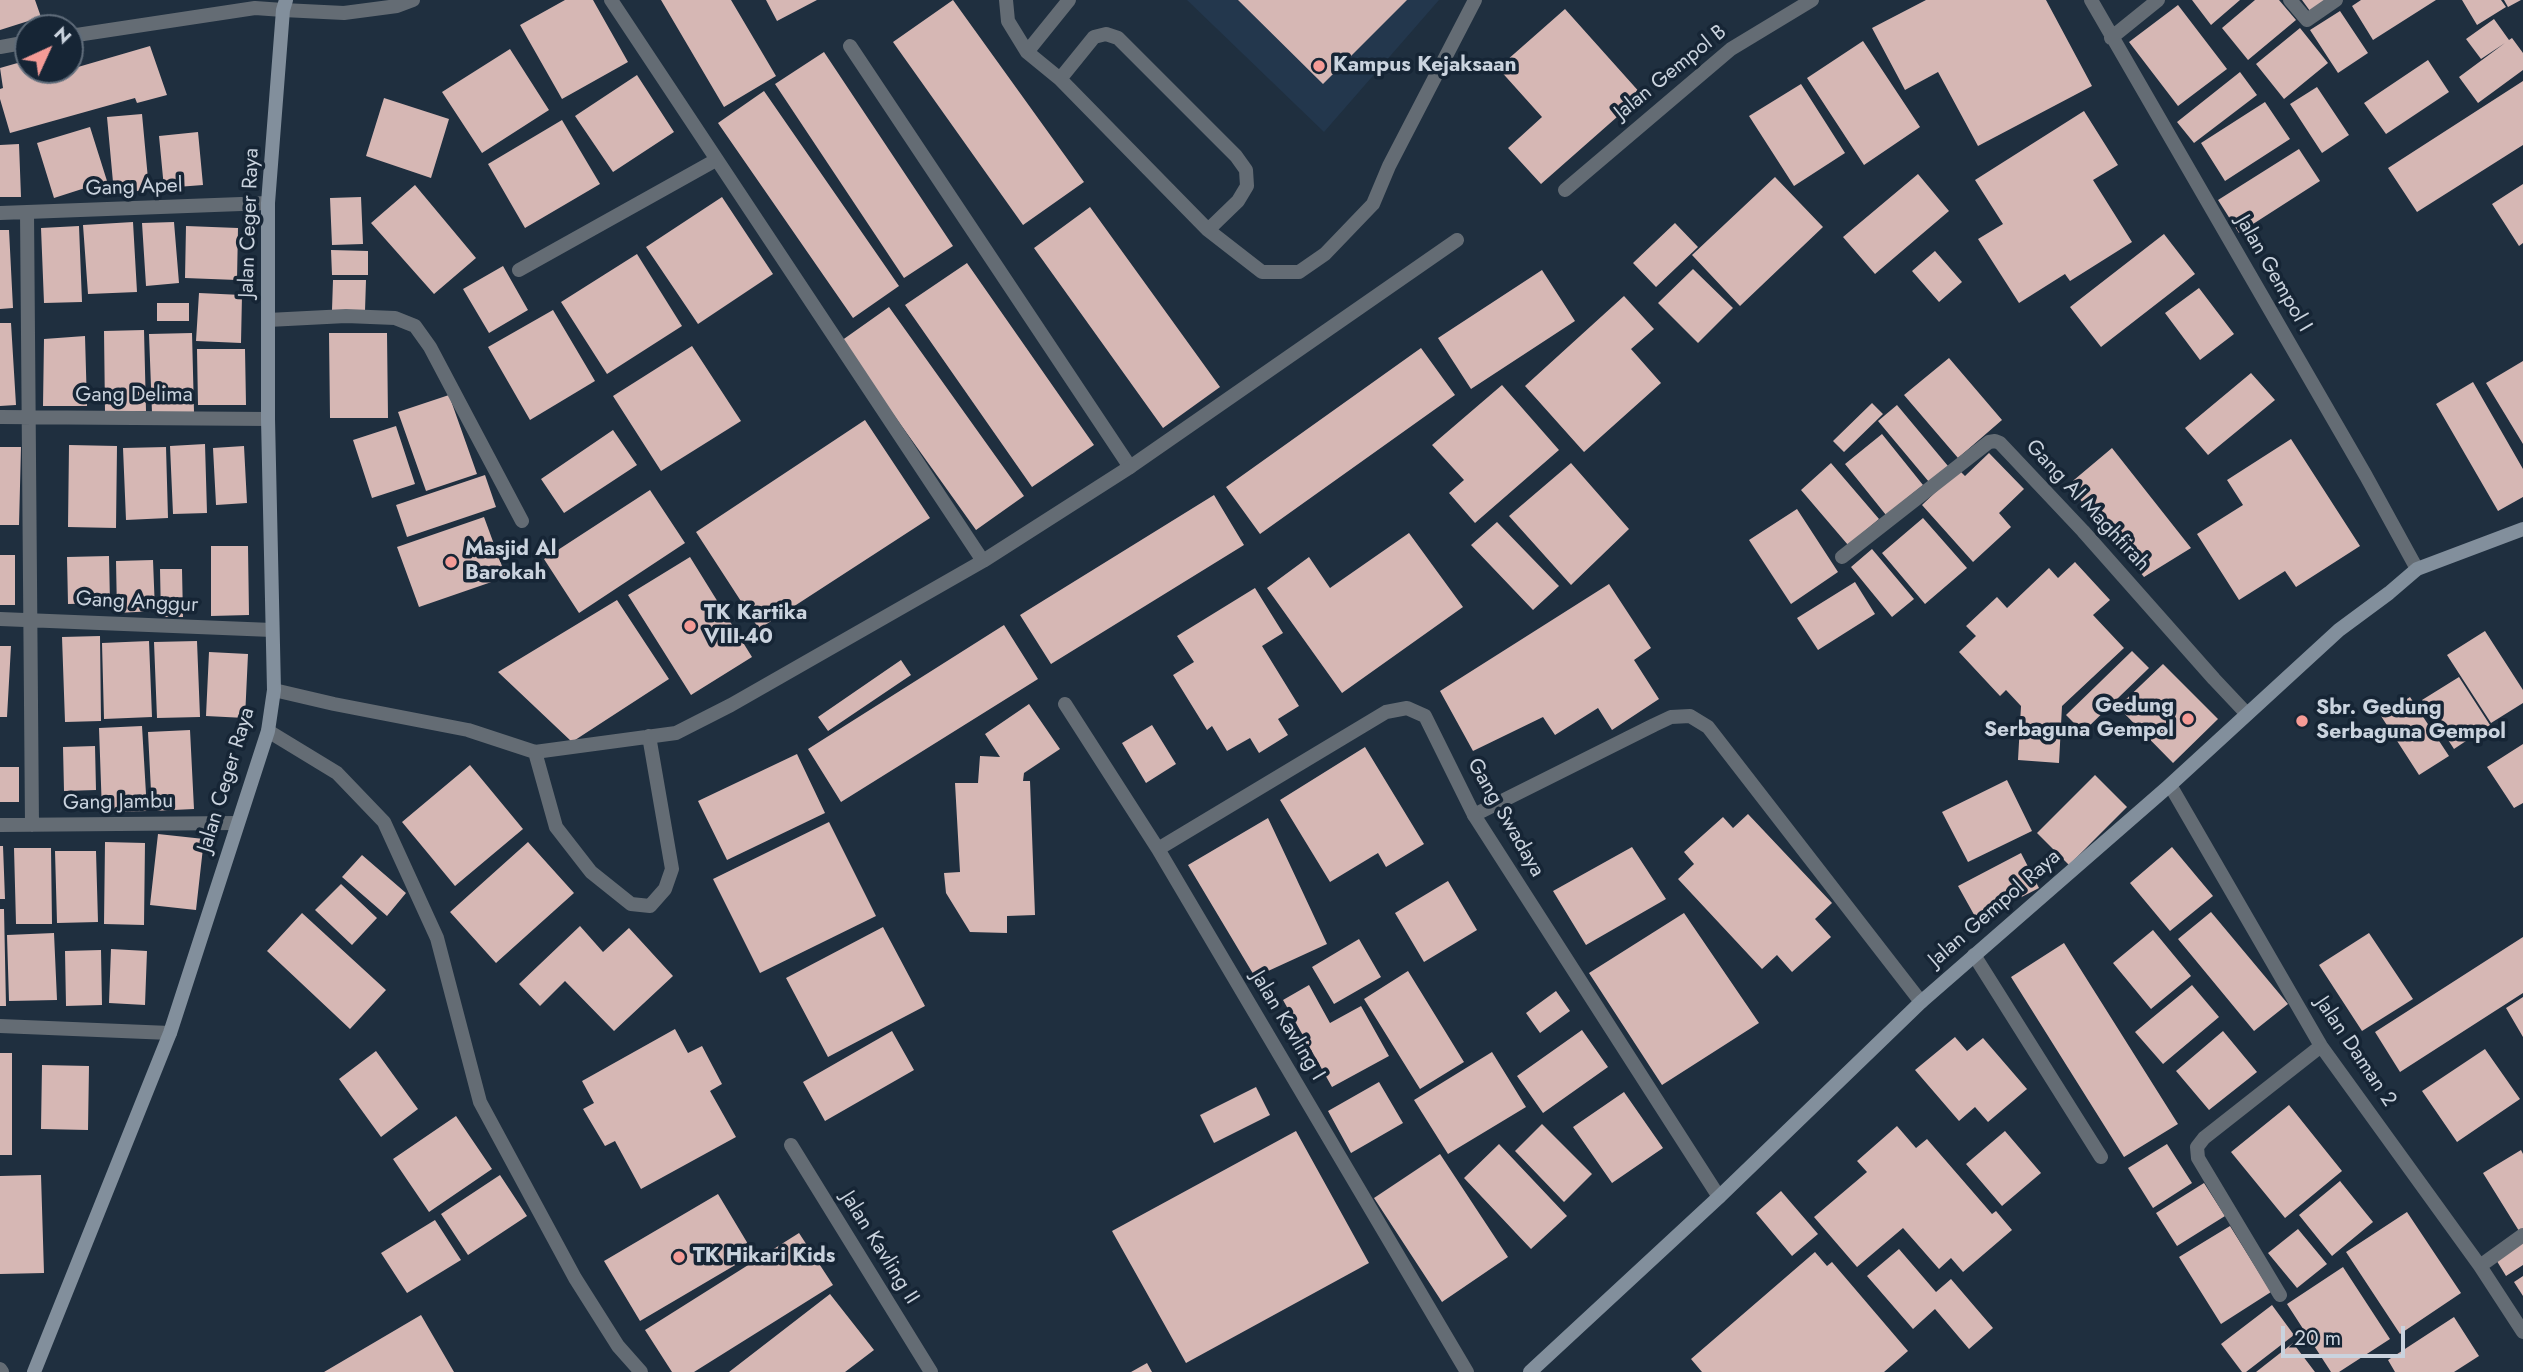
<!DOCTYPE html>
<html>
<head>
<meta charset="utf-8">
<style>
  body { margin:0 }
  #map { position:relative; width:2523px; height:1372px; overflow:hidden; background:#1f2f3f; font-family:Jost,sans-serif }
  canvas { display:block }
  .north { position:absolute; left:14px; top:14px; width:70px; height:70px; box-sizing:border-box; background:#162535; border:2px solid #5e6b79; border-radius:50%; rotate:45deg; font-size:19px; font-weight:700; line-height:28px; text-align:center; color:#cad3de }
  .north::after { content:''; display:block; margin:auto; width:24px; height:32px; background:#f59b96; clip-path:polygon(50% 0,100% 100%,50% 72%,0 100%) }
  .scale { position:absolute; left:2281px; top:1326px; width:124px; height:32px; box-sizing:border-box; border:4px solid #cad3de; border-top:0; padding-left:9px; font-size:21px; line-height:24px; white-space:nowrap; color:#cad3de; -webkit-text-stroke:5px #162535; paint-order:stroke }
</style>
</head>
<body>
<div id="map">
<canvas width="2523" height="1372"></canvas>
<div class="north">N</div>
<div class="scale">20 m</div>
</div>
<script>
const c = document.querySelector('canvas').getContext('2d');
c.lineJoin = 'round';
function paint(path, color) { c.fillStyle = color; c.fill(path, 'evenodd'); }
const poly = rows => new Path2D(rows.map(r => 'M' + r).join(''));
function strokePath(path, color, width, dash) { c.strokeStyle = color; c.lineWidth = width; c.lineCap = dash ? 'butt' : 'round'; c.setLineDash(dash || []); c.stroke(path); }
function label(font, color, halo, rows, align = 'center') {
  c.font = font + ' Jost,sans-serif'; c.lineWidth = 7; c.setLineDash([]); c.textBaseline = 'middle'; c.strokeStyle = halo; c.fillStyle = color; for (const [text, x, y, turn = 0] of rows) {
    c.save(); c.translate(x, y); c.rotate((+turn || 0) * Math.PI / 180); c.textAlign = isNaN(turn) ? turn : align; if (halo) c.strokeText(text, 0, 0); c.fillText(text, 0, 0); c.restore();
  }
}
paint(poly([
  [1187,0,1439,0,1324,132]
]), '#23374d');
paint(poly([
  [0,0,35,0,41,17,0,30],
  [565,0,593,0,628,62,562,99,520,25],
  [661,0,731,0,776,76,724,107],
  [766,0,817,0,777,21],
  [953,0,1084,182,1023,225,893,42],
  [1238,0,1407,0,1323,84],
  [1926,0,2046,0,2092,86,1978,146,1938,72,1905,90,1872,28],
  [2192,0,2240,0,2211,25],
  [2255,0,2279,0,2296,20,2248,60,2222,28],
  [2302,0,2325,0,2310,11],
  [2361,0,2436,0,2373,40,2352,6],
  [2462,0,2501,0,2506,7,2477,25],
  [2504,0,2521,0,2508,7],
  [2178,5,2227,69,2178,106,2129,42],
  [1565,9,1642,95,1541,184,1508,148,1542,117,1498,68],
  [2340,11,2368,53,2338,73,2310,30],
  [2494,19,2509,40,2512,38,2523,53,2523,70,2478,103,2459,77,2505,43,2481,59,2466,39],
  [2300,28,2328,63,2284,99,2256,64],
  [1863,41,1920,127,1864,165,1807,78],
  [150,46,167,95,137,103,135,98,10,133,0,99,0,89,3,88,0,68,28,60,28,70,53,70,54,74],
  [510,49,549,110,482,153,442,92],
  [824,52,953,246,904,278,775,84],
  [2428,60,2449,92,2386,134,2364,103],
  [2240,72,2257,95,2194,143,2177,122],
  [637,75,674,132,613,172,575,116],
  [2523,81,2523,145,2417,212,2388,168],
  [1801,84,1845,153,1794,186,1749,116],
  [2317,87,2349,135,2322,153,2290,104],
  [764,91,899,286,853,318,718,123],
  [384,98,449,119,431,178,366,156],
  [2265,102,2290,139,2225,181,2201,143],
  [2084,111,2118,165,2093,180,2132,242,2070,281,2065,274,2019,303,1978,239,2003,224,1975,180],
  [142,114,149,190,114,193,107,117],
  [562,120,600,184,525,228,488,164],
  [90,127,107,181,54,198,37,143],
  [198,132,203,185,164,188,159,136],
  [19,144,21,197,0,197,0,145],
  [2299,149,2320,181,2239,233,2218,200],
  [1918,174,1949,211,1875,274,1843,237],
  [1775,177,1823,227,1740,306,1692,255],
  [2523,184,2523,243,2519,246,2492,204],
  [415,185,476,258,434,294,371,223],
  [361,197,363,244,332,245,330,198],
  [722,197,773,274,698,324,646,247],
  [1090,207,1220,387,1163,428,1034,248],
  [133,222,137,292,88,294,83,225],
  [174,222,179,283,146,286,142,223],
  [1675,223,1698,247,1656,287,1633,263],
  [79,226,82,302,44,303,41,228],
  [186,226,238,228,237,280,185,278],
  [0,230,9,230,13,308,0,309],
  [2164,234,2195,274,2101,347,2070,307],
  [331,250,368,251,368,275,332,275],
  [1935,251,1962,282,1939,302,1912,271],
  [637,254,682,326,607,374,561,302],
  [967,263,1094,445,1032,487,905,305],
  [503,266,528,310,489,333,463,289],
  [1693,269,1733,308,1698,343,1658,303],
  [1542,270,1575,321,1471,389,1438,338],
  [333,280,366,280,365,311,332,310],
  [2199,288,2234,334,2200,360,2165,313],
  [199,293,242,295,241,343,196,341],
  [1624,296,1654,329,1631,349,1661,383,1584,452,1525,386],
  [157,303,189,303,189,321,157,321],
  [889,307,1024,496,976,530,841,341],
  [553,310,595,381,530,420,488,347],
  [0,323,11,323,16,405,0,406],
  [144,330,146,411,105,412,104,331],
  [192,333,194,412,152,413,149,334],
  [329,333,387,333,388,418,330,418],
  [85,336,87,406,43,406,44,339],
  [692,346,741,421,661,471,613,396],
  [1421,348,1455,395,1260,534,1226,487],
  [197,349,245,349,246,405,198,405],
  [1949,358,2002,420,1958,458,1904,395],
  [2523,361,2523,444,2486,383],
  [2251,373,2275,400,2208,455,2185,428],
  [2473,382,2523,469,2523,497,2498,511,2436,404],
  [1502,385,1559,450,1475,523,1449,493,1464,480,1432,445],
  [449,395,477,474,426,491,398,412],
  [1872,403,1883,414,1844,452,1833,441],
  [1897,405,1948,466,1929,482,1878,421],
  [865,420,930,518,759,629,696,532],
  [396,426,415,484,372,498,353,440],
  [613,430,637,465,564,513,541,479],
  [1882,434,1923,485,1886,515,1845,464],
  [2291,439,2360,546,2296,587,2285,571,2239,600,2197,534,2243,505,2227,480],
  [205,444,207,513,173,514,170,446],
  [69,445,117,446,116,528,68,527],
  [244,446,247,503,216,505,213,448],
  [0,447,21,447,19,525,0,525],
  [166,447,168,518,126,520,123,448],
  [2112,448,2191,548,2144,577,2068,485],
  [1989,453,2024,489,1999,513,2011,527,1973,562,1922,505,1959,470,1965,476],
  [1571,463,1629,529,1571,585,1509,516],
  [1831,463,1879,519,1848,545,1801,490],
  [485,475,496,507,407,537,396,505],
  [650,490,685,543,579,613,544,559],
  [1214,495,1244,545,1051,664,1020,615],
  [1797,509,1838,572,1791,604,1749,540],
  [484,517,506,577,419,607,397,547],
  [1923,518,1967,568,1925,604,1882,553],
  [1497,522,1559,586,1533,610,1471,545],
  [1409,533,1463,607,1342,693,1267,588,1309,557,1330,588],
  [211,546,248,546,249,615,211,616],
  [1872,549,1914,599,1892,617,1851,567],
  [0,555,15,555,15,605,0,605],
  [109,556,110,603,68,604,67,557],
  [690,557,752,657,691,695,628,595],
  [153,560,155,611,117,613,116,561],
  [2075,562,2110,600,2093,615,2124,648,2062,706,2059,763,2018,760,2021,706,2006,690,2000,696,1959,652,1976,636,1966,626,1997,597,2007,608,2049,568,2058,578],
  [160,569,182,569,183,617,161,617],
  [1855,582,1875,614,1818,650,1797,618],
  [1609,584,1651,648,1634,660,1659,699,1612,730,1598,708,1555,735,1543,717,1473,751,1440,691],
  [1255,588,1283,633,1262,646,1299,706,1278,719,1288,735,1259,753,1250,738,1227,751,1212,726,1207,730,1173,675,1194,662,1177,636],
  [617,600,669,679,572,742,498,672],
  [1004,625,1038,679,841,802,808,749],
  [2485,631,2523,690,2523,703,2491,723,2447,655],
  [100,636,101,721,65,722,62,637],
  [149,641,152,717,104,719,102,643],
  [197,641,200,717,157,718,154,642],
  [0,646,11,646,7,717,0,717],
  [2132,651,2149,668,2083,732,2066,715],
  [209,652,248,654,245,718,206,716],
  [901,660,911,675,828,731,818,717],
  [2163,664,2218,719,2173,763,2118,707],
  [2459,677,2490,725,2454,749,2422,700],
  [2410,697,2449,756,2419,775,2381,716],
  [1029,704,1060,749,1024,773,1023,781,1030,781,1035,915,1007,916,1007,933,970,932,946,893,944,873,960,872,955,783,978,783,980,756,1000,757,985,734],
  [1152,725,1176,764,1146,783,1122,743],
  [142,726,147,811,102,812,99,728],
  [190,730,194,809,152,811,148,732],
  [2523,744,2523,803,2514,808,2487,767],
  [95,746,96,790,64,791,63,747],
  [1365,747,1424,844,1386,867,1378,853,1330,882,1280,800],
  [797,754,825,813,727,860,698,801],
  [470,765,523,829,455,886,402,822],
  [0,767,19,767,19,802,0,802],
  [2095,775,2127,807,2069,865,2037,833],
  [2007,780,2032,831,1968,862,1942,812],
  [1748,814,1832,903,1815,919,1831,937,1792,972,1777,955,1762,969,1678,879,1694,864,1684,852,1723,817,1733,828],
  [1268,818,1327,944,1255,977,1188,865],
  [829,822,876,916,760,973,713,879],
  [158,834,204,839,196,910,150,905],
  [105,842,145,843,144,925,104,924],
  [528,842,574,893,496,963,450,912],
  [0,846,3,846,5,899,0,899],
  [1632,847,1666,899,1586,945,1553,891],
  [2172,847,2213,896,2170,931,2130,883],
  [14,848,51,848,52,924,16,924],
  [55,851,96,851,98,922,57,923],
  [2021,853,2039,888,1977,920,1958,886],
  [362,855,406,893,387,916,342,877],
  [1448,881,1477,930,1424,962,1395,913],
  [341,884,377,918,352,945,315,910],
  [0,909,4,909,6,1006,0,1006],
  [2211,912,2288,1004,2254,1031,2178,939],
  [302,913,386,990,350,1029,267,951],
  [1684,913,1759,1023,1662,1085,1589,973],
  [580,926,603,952,629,928,673,976,614,1031,565,981,540,1006,519,984],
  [883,927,925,1006,828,1057,786,978],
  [2153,930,2191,976,2151,1009,2113,963],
  [54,933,57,1000,9,1001,7,935],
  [2369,933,2413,999,2362,1031,2319,965],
  [2523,937,2523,993,2400,1072,2375,1032],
  [1359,939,1381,977,1334,1004,1312,967],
  [2064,943,2178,1124,2124,1157,2011,977],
  [111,949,147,951,145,1005,109,1003],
  [101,950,102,1005,66,1006,65,951],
  [1408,971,1464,1062,1420,1089,1364,999],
  [1309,985,1330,1023,1361,1006,1389,1056,1332,1087,1283,1000],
  [2192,985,2219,1017,2163,1064,2135,1032],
  [1556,991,1570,1011,1540,1033,1526,1013],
  [2523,997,2523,1037,2506,1008],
  [675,1029,688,1053,702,1046,722,1084,710,1091,736,1137,641,1189,615,1141,605,1146,583,1109,594,1103,582,1081],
  [1582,1030,1608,1067,1543,1113,1517,1076],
  [892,1031,914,1070,825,1121,803,1082],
  [2223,1031,2257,1072,2209,1110,2176,1071],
  [1955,1037,1967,1051,1983,1038,2027,1089,1988,1122,1975,1107,1959,1121,1915,1070],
  [2485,1049,2520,1099,2457,1142,2422,1091],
  [376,1051,418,1109,381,1137,339,1079],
  [1492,1052,1526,1107,1448,1154,1414,1100],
  [0,1053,12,1053,12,1155,0,1155],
  [42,1065,89,1066,88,1130,41,1129],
  [1379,1082,1403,1123,1351,1153,1328,1111],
  [1256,1087,1270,1115,1214,1143,1200,1115],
  [1624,1092,1663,1148,1612,1183,1573,1127],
  [2289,1105,2342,1171,2285,1218,2231,1152],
  [456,1116,492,1169,429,1212,393,1159],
  [1542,1124,1592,1174,1564,1202,1515,1151],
  [1897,1126,1916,1148,1927,1139,1992,1214,1996,1211,2012,1230,1963,1272,1951,1258,1939,1269,1903,1228,1857,1267,1814,1217,1867,1172,1857,1161],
  [1296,1131,1369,1263,1186,1363,1112,1231],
  [2005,1131,2041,1173,2002,1206,1966,1164],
  [1499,1144,1567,1216,1531,1249,1464,1178],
  [2167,1144,2192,1183,2153,1208,2128,1168],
  [2521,1150,2523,1154,2523,1229,2519,1231,2483,1173],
  [1440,1154,1508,1257,1442,1302,1374,1198],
  [41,1175,44,1273,0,1274,0,1176],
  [500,1175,527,1216,468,1255,441,1214],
  [2340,1181,2373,1222,2332,1256,2299,1215],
  [2204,1183,2225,1216,2177,1246,2156,1213],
  [1781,1191,1818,1234,1792,1256,1756,1213],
  [718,1194,754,1254,640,1321,604,1261],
  [2407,1212,2461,1293,2400,1334,2346,1252],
  [435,1220,461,1260,407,1293,381,1253],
  [2230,1226,2271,1292,2221,1324,2179,1257],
  [2298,1229,2327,1264,2297,1288,2268,1253],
  [799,1233,833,1285,694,1372,672,1372,645,1330],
  [2523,1241,2523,1265,2506,1276,2495,1258],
  [1899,1249,1936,1292,1951,1279,1993,1328,1969,1349,1935,1309,1913,1329,1867,1276],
  [1815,1252,1827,1266,1832,1262,1908,1351,1884,1372,1702,1372,1691,1359],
  [2343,1267,2390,1339,2339,1372,2331,1372,2287,1304],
  [2523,1276,2523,1296,2514,1282],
  [830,1294,874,1350,845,1372,729,1372],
  [2272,1305,2294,1335,2246,1372,2242,1372,2221,1344],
  [421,1315,454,1372,324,1372],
  [2454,1317,2479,1356,2454,1372,2395,1372,2388,1360],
  [2293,1343,2315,1372,2256,1372],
  [1147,1363,1152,1372,1131,1372]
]), '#d6b7b4');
strokePath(poly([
  [1006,0,1008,21,1027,52,1060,79,1208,230,1262,272,1299,272,1325,254,1373,204,1389,166,1475,0],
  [70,36,255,8,283,10],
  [850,46,1130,467],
  [0,47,28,42],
  [1027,52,1069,0],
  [1060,79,1094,37,1106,34,1118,38,1236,156,1246,170,1247,186,1238,201,1208,230],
  [1474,815,1654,725,1671,717,1690,716,1708,727,1921,1002],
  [1974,955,2101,1157]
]), '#646c74', 14);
strokePath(poly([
  [611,0,983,561],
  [2091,0,2366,476,2417,569],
  [2290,0,2307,20,2336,0],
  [283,10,344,13,397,6,413,0],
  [2111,38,2158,0],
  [1565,190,1731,49,1812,0],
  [27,212,32,825],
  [0,213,268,203],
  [519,270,716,160],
  [268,320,346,316,395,318,415,326,430,347,522,521],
  [0,417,268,419],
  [1842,557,1989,442,1995,441,2000,443,2083,531,2214,679,2247,714],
  [0,619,272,630],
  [274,690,334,704,468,730,535,752,676,733,731,705,983,561,1130,467,1457,240],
  [1065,704,1158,849,1467,1372],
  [268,731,337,773,384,822,437,938,480,1102,575,1278,618,1346,641,1372],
  [535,752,556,827,591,872,631,904,650,906,665,889,672,869,649,736],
  [2170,785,2321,1046,2480,1266,2523,1332],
  [0,825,237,823],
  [1158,849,1386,712,1407,708,1425,716,1474,815,1719,1197],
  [0,1026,170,1033],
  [791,1145,931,1372],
  [2480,1266,2523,1235],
  [2280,1295,2198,1158,2197,1147,2204,1138,2321,1046],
  [0,1369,2,1372]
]), '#646c74', 14);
strokePath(poly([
  [34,1372,170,1033,268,731,274,690,268,419,268,203,283,10,286,0],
  [1530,1372,1719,1197,1921,1002,2170,785,2339,630,2389,593,2417,569,2523,529]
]), '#828f9c', 14);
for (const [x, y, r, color] of [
  [1319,66,7,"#f59b96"],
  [451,562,7,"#f59b96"],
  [690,626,7,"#f59b96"],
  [2188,719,7,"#f59b96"],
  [2302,721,7,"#f59b96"],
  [679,1257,7,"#f59b96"]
]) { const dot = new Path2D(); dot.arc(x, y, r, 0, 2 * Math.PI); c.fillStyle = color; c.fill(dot); strokePath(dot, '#162535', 2.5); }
label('bold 21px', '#cad3de', '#162535', [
  ["Kampus Kejaksaan",1333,66],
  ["Masjid Al",465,550],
  ["Barokah",465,574],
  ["TK Kartika",704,614],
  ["VIII-40",704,638],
  ["Gedung",2174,707,"right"],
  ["Serbaguna Gempol",2174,731,"right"],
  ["Sbr. Gedung",2316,709],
  ["Serbaguna Gempol",2316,733],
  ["TK Hikari Kids",693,1257]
], 'left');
label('21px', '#cad3de', '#162535', [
  ["Jalan Gempol B",1671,73,-39],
  ["Gang Apel",134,188,-2],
  ["Jalan Ceger Raya",250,223,-88],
  ["Jalan Gempol I",2273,274,60],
  ["Gang Delima",134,396],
  ["Gang Al Maghfirah",2087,506,47],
  ["Gang Anggur",137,603,3],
  ["Jalan Ceger Raya",227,780,-73],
  ["Gang Jambu",118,803,-1],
  ["Gang Swadaya",1505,818,60],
  ["Jalan Gempol Raya",1995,909,-41],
  ["Jalan Kavling I",1287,1026,59],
  ["Jalan Daman 2",2355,1052,56],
  ["Jalan Kavling II",879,1248,58]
]);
</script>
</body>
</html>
